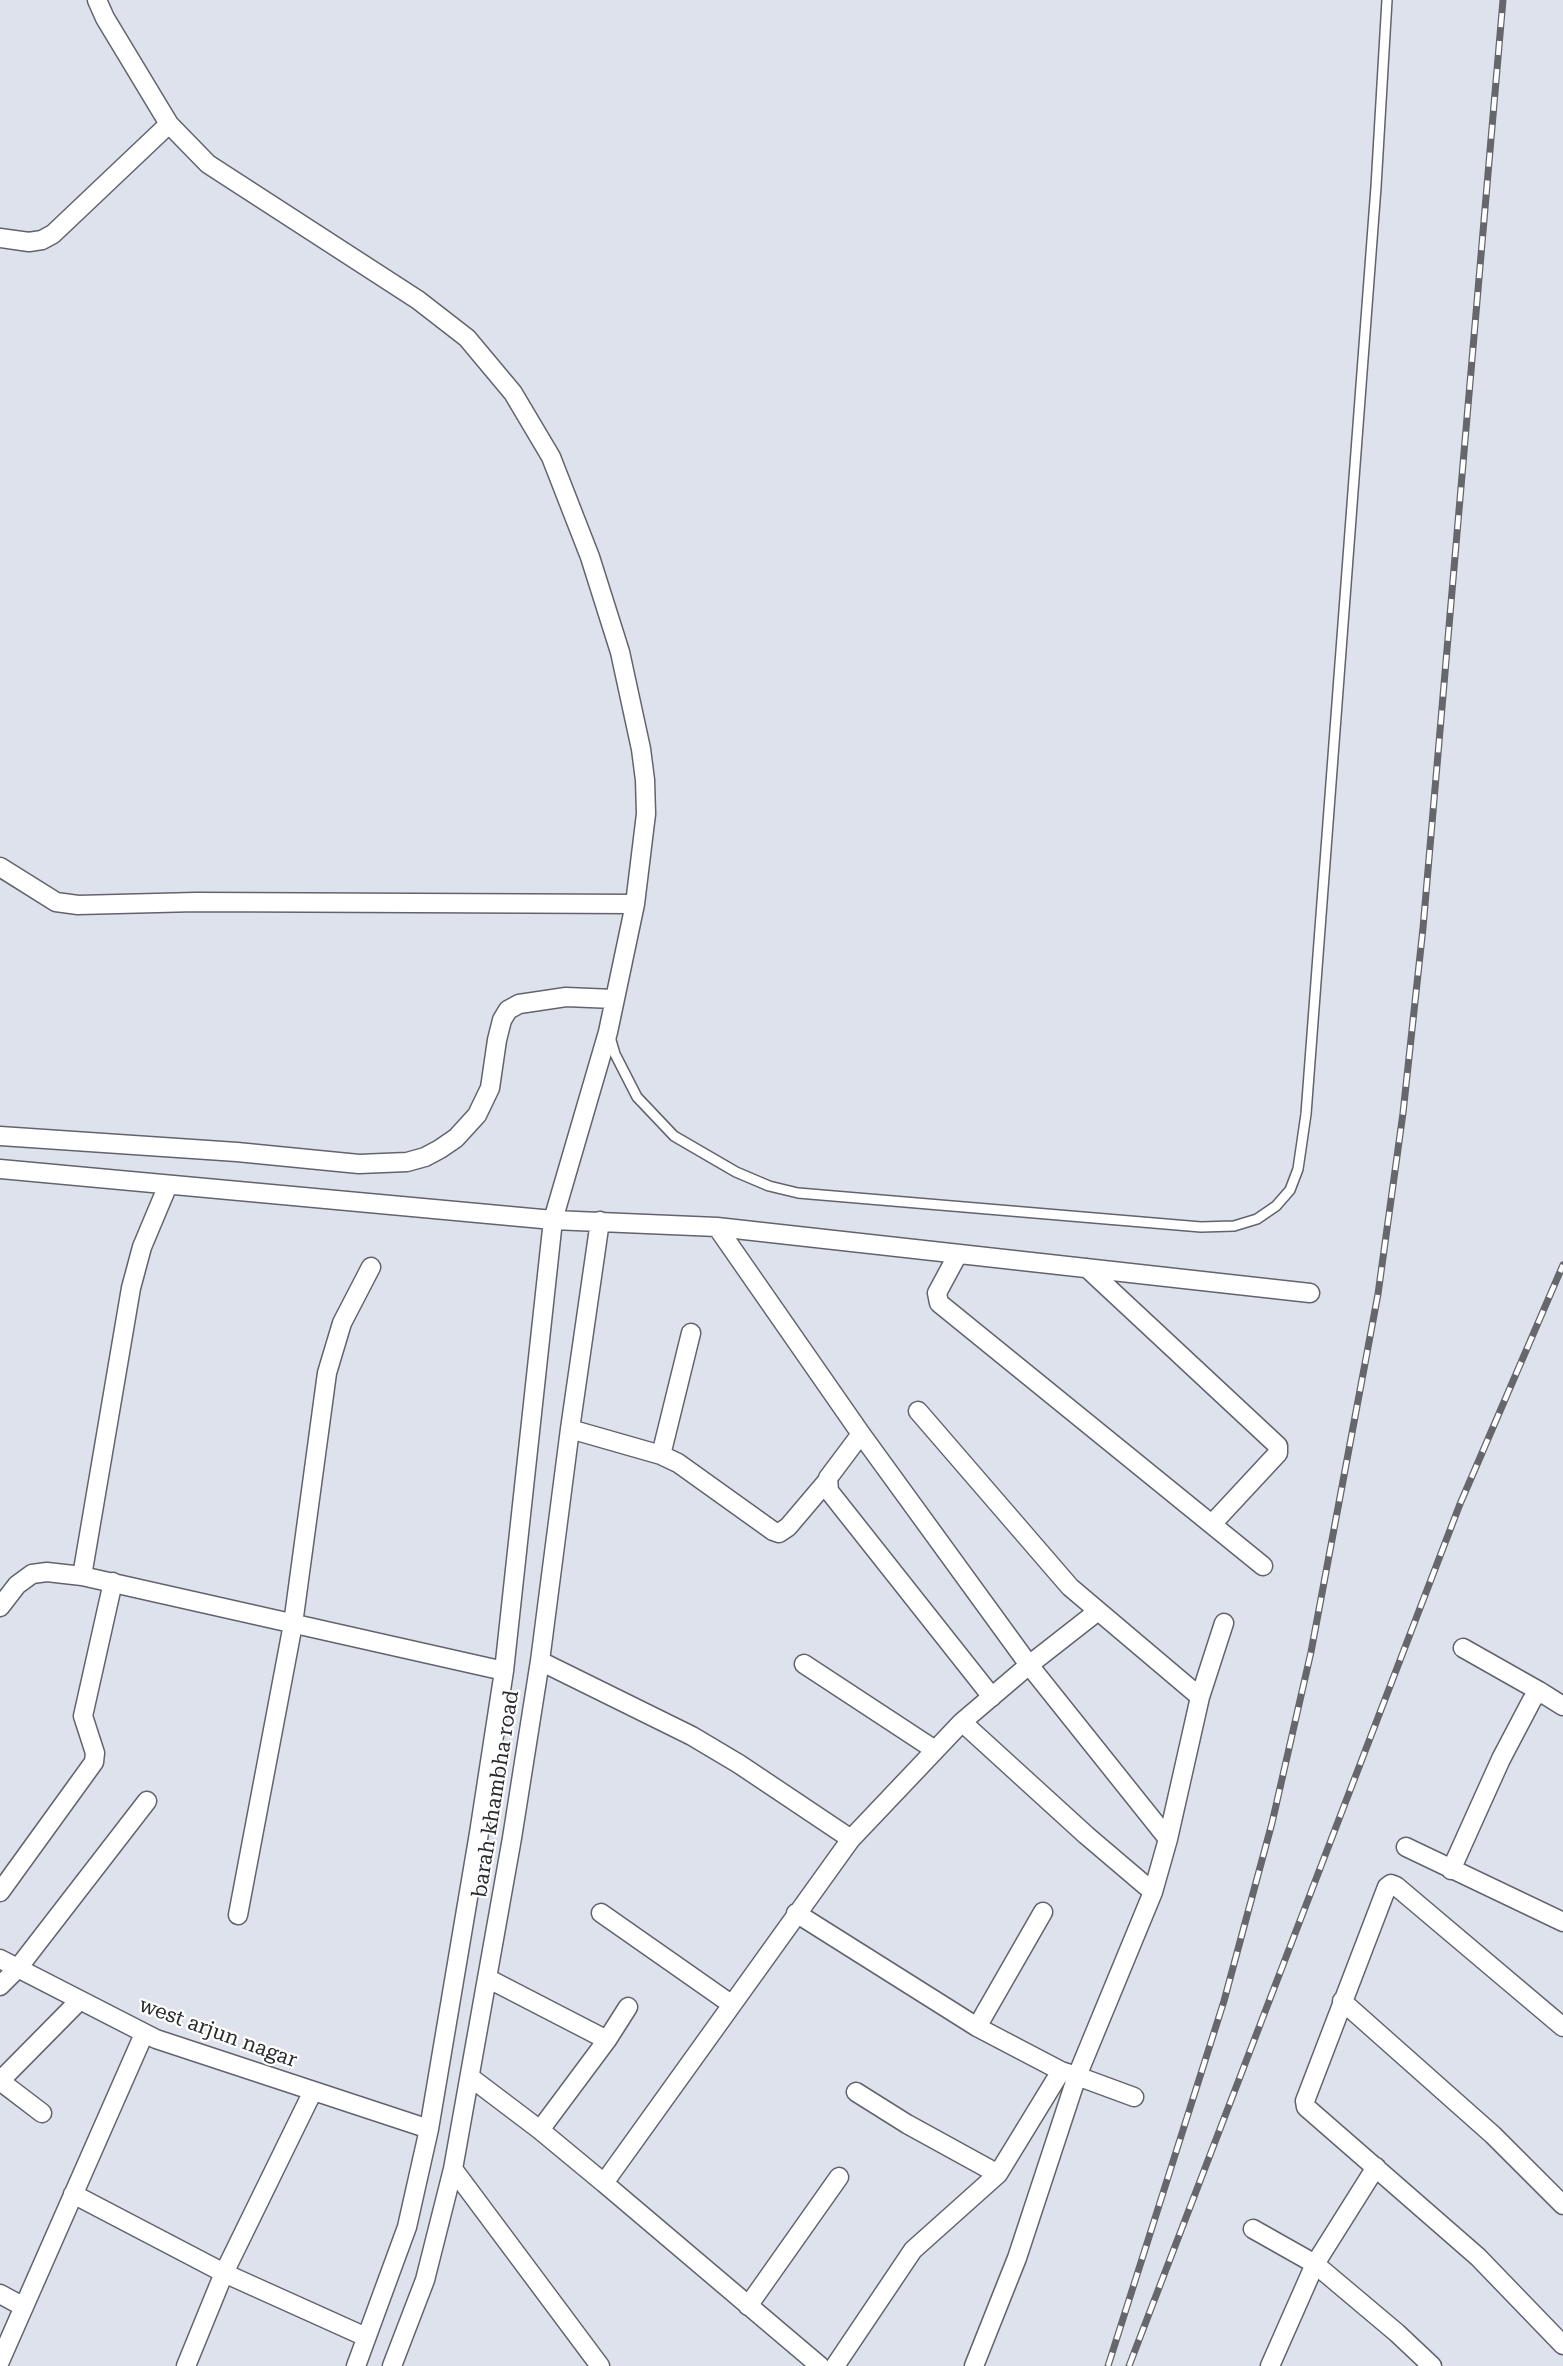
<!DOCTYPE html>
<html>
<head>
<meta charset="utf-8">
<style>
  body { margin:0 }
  canvas { display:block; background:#dee2ec }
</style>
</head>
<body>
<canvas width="1563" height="2366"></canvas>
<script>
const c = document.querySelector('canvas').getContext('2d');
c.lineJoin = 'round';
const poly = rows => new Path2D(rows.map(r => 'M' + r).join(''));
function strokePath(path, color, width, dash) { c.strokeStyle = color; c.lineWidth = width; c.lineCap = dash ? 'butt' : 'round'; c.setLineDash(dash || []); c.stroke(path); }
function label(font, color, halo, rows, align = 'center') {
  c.font = font + ' "Roboto Serif",serif'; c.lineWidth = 4.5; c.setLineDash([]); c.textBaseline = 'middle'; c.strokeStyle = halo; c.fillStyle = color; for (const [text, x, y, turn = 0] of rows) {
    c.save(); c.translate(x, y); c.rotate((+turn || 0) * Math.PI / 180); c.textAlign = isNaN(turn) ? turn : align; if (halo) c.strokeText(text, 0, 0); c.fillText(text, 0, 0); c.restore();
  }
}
const service = poly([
  [610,1037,615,1054,637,1097,674,1136,736,1172,769,1186,798,1193,1201,1227,1234,1226,1257,1219,1276,1206,1290,1190,1298,1169,1306,1114,1376,187,1387,0]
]);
const minor = poly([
  [97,0,105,18,169,124,208,164,418,300,467,338,513,393,551,457,590,557,620,652,641,749,645,780,646,814,635,904,608,1032,553,1220,504,1671,479,1833,429,2129,407,2227,356,2366],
  [0,238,29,242,42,240,53,234,169,124],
  [0,867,56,902,78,905,196,902,635,904],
  [0,1136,237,1152,359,1164,407,1162,425,1157,440,1149,456,1138,477,1115,490,1088,497,1040,502,1020,508,1010,519,1004,566,997,614,999],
  [0,1169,553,1220,717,1227,1310,1293],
  [717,1227,861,1434,1029,1665,1168,1839,1200,1697,1070,1587,918,1411],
  [958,1254,937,1293,939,1303,1263,1566],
  [1087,1268,1278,1446,1278,1453,1212,1524],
  [570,1429,661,1455,678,1463,773,1531,779,1533,788,1527,827,1481],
  [861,1434,828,1478,829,1491,992,1697],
  [661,1455,691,1333],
  [82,1576,131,1288,142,1247,168,1185],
  [0,1607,17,1585,32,1574,47,1572,82,1576,504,1671],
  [1463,1648,1539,1691],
  [540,1661,692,1736,739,1764,851,1839],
  [804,1664,935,1750],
  [1200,1697,1224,1623],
  [962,1722,1029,1665,1098,1611],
  [1406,1847,1563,1922],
  [1451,1870,1501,1759,1532,1700,1539,1691,1563,1706],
  [0,1892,94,1762,95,1753,83,1716,113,1582],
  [601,1913,731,2004],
  [796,1913,977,2027,1061,2071,1077,2076,1153,1892,1168,1839],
  [238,1915,293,1624,327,1373,342,1323,371,1267],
  [0,1959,156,2039,429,2129],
  [487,1978,607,2040],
  [0,1986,18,1968,147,1801],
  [1342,2001,1493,2135,1563,2205],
  [977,2027,1043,1912],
  [1563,2027,1396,1886,1391,1884,1387,1887,1305,2101,1306,2107,1478,2257,1563,2345],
  [470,2077,540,2130,604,2183,851,1839,962,1722,1086,1835,1153,1892],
  [0,2081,80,2000],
  [0,2081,42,2113],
  [856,2092,907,2124,998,2174],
  [540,2130,607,2040,628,2007],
  [453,2169,600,2366],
  [604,2183,820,2366],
  [73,2194,224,2273,366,2337],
  [1253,2229,1315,2264,1397,2333,1432,2366],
  [0,2294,24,2307],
  [748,2306,839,2177],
  [0,2361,144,2034],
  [186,2366,224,2273,313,2091],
  [392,2366,425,2280,453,2169,512,1838,540,1661,570,1429,600,1221],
  [835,2366,913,2250,998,2174,1061,2071],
  [974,2366,1017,2258,1077,2076,1134,2097],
  [1270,2366,1315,2264,1376,2167]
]);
strokePath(service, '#61646d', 12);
strokePath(minor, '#61646d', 21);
strokePath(service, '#fff', 9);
strokePath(minor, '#fff', 18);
const rail = poly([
  [1108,2366,1224,2001,1272,1823,1311,1652,1378,1294,1403,1113,1423,928,1503,0],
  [1129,2366,1460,1504,1563,1265]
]);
strokePath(rail, '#65676d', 7);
strokePath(rail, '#fff', 4.5, [14]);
label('21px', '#292a2e', '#fff', [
  ["barah khambha road",496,1794,-81],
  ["west arjun nagar",218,2033,20]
]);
</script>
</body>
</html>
